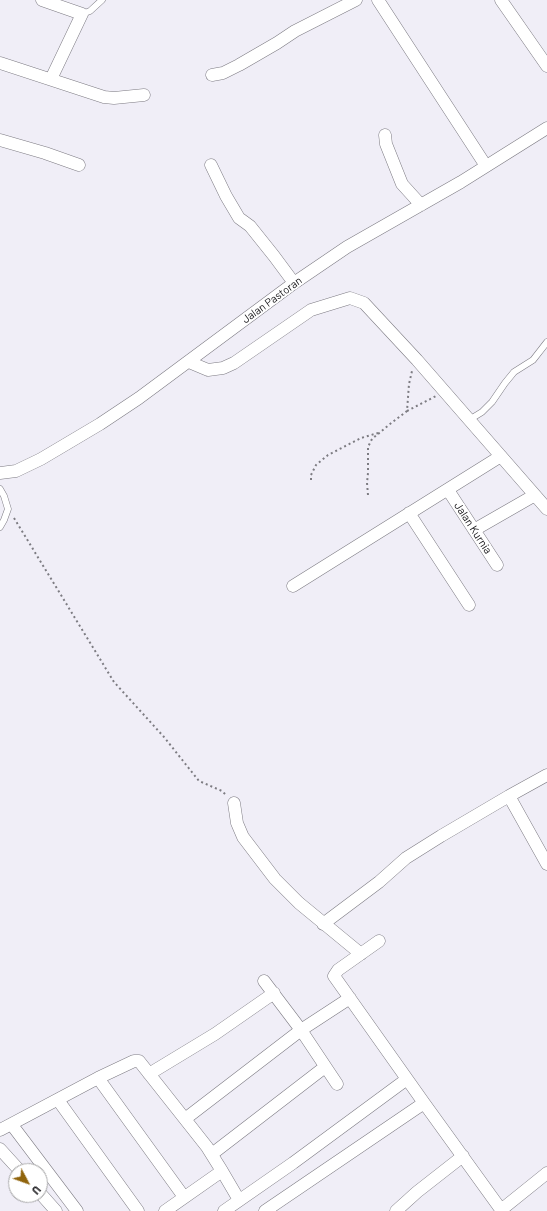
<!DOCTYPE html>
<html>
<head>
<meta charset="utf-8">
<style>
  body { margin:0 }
  #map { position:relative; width:547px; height:1211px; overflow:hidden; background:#f0eef7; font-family:Barlow,sans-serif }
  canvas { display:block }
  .north { position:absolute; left:8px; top:1163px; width:40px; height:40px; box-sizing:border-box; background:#fff; border:1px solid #a1a1a2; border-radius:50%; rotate:131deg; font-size:11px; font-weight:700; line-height:16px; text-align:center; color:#141316 }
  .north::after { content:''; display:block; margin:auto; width:14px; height:18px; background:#90640c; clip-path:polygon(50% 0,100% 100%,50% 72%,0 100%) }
</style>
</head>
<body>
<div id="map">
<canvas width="547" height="1211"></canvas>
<div class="north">U</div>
</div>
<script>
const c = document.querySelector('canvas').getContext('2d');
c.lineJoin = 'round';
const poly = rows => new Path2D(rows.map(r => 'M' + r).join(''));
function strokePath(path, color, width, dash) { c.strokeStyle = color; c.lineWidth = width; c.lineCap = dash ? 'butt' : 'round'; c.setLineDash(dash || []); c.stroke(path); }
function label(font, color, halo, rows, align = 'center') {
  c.font = font + ' Barlow,sans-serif'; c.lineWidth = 3.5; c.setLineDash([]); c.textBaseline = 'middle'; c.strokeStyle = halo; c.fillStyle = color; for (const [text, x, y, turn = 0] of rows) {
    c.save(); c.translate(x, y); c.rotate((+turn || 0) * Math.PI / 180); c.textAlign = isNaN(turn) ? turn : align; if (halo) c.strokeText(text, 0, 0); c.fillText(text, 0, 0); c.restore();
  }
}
const lane = poly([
  [82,14,90,11,102,0],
  [469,420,482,412,492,402,505,383,514,372,533,360,547,342],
  [0,489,4,496,8,509,4,520,0,527]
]);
const street = poly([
  [42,0,82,14,51,79],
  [378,0,486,166],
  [501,0,547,66],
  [0,63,104,97,114,98,144,95],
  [212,75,223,73,239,65,277,43,295,31,356,0],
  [385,135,386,144,402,184,421,205],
  [0,140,45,153,79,165],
  [211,165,226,196,239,218,250,226,274,256,294,283],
  [189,362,208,370,223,368,234,363,311,310,350,298,364,303,417,360,547,509],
  [0,473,16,471,41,459,100,424,139,398,294,283,347,247,461,182,547,128],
  [448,490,497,565],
  [409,513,469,605],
  [474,530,535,495],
  [293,586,501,456],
  [509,796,547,864],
  [234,803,237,823,243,837,275,879,299,903,361,954],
  [323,924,379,882,406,858,441,836,509,796,547,775],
  [379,941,338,970,334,976,424,1103,502,1211],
  [264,981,301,1030,337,1084],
  [149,1074,215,1034,274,993],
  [98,1078,184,1197],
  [58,1100,138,1211],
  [185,1119,301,1030,350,998],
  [12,1125,77,1211],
  [0,1130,98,1078,134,1061,139,1061,207,1147,222,1171,165,1211],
  [0,1149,20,1171],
  [212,1154,325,1067],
  [222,1171,239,1200],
  [40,1193,56,1211],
  [501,1210,547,1173],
  [224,1211,293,1163,407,1079],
  [265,1211,424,1103],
  [396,1211,417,1192,463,1156]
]);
strokePath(lane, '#7c7a82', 7);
strokePath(street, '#7c7a82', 13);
strokePath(poly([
  [407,411,436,396],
  [311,480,311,475,316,465,328,455,361,438,378,433],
  [368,495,367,483,368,473,368,447,372,439,390,424,407,411,409,384,412,371],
  [14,518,114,682,164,737,199,781,222,791,227,796]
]), '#7d7c82', 2, [2, 3]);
strokePath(lane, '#fff', 6);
strokePath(street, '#fff', 12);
label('11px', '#141316', '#fff', [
  ["Jalan Pastoran",272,300,-36],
  ["Jalan Kurnia",473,528,57]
]);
</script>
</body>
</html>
